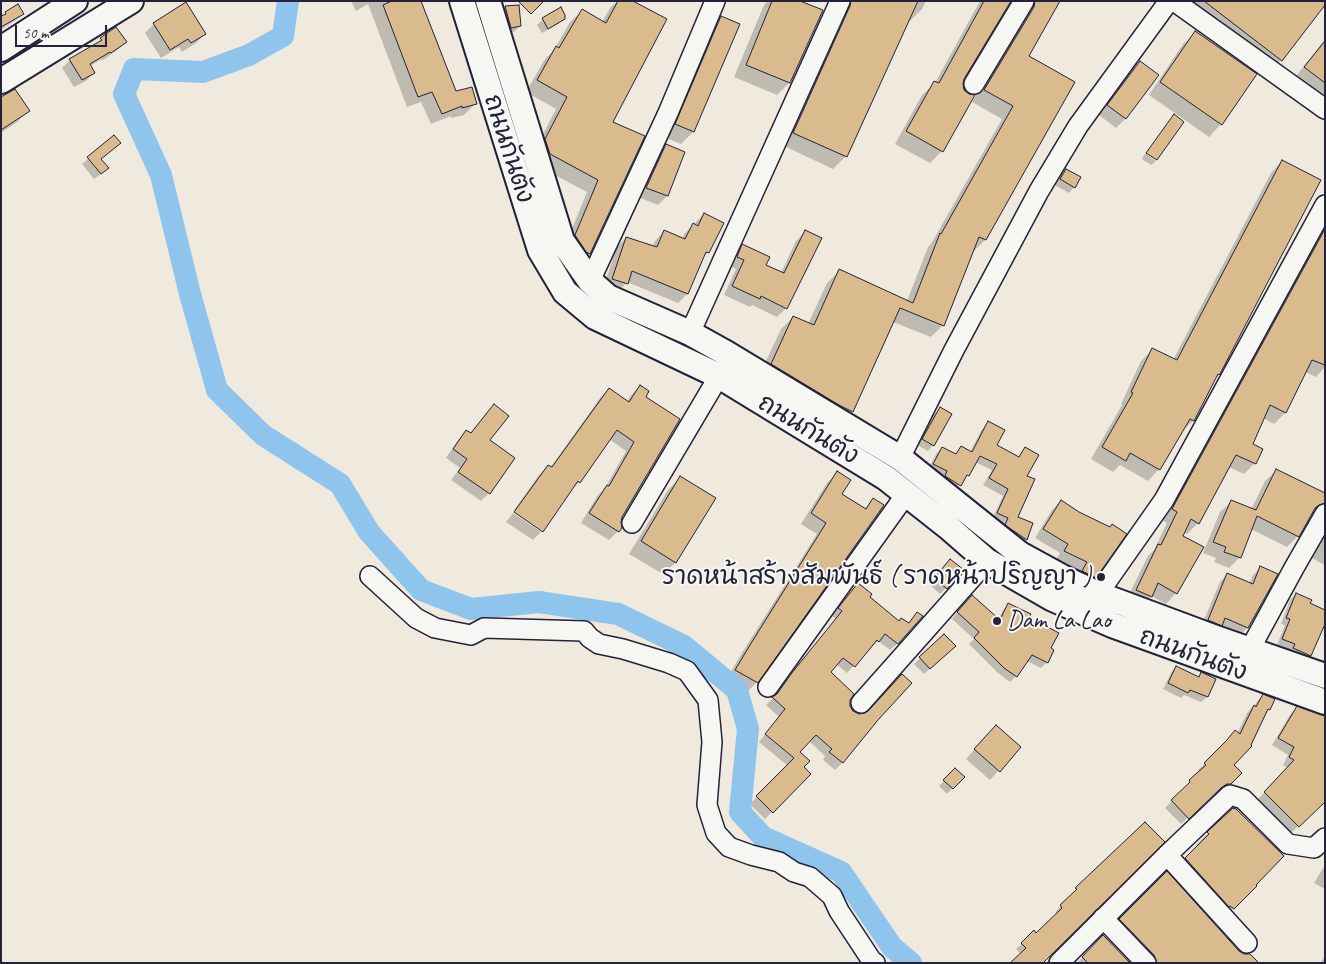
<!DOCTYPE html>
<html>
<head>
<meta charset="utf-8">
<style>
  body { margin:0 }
  #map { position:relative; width:1326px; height:964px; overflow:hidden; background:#f0eade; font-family:Caveat,sans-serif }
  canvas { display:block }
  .frame { position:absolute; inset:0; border:2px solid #22223b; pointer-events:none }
  .scale { position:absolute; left:15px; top:25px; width:92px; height:22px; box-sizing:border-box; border:2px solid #22223b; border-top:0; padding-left:6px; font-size:15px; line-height:18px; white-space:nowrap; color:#22223b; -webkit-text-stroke:4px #f6f6f2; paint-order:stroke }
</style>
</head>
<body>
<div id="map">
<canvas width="1326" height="964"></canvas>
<div class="frame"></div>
<div class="scale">50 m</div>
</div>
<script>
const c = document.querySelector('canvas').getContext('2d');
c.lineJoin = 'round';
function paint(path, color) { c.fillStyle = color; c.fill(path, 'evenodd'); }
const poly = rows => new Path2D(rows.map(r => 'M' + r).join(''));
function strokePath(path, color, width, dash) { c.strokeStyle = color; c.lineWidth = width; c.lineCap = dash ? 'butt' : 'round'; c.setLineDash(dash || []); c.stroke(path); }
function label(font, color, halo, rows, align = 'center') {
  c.font = font + ' Caveat,"Playpen Sans Thai",sans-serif'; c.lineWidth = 4; c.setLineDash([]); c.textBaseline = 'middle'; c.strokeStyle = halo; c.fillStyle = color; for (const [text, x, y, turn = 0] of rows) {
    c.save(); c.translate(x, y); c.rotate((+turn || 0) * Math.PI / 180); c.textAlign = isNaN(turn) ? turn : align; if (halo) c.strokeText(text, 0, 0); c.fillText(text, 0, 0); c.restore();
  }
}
paint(poly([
  [351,1,393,1,455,93,475,104,464,115,451,118,451,116,431,124,421,102,407,107,368,4,356,11],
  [617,1,630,1,589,253,578,265,564,248,587,192,538,166,534,152,556,109,526,92,545,59,554,50,570,22,582,11,602,22,610,8],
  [768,1,797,1,789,83,777,95,734,77,764,5],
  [842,1,926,1,922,9,910,21,908,20,846,156,833,169,782,145],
  [980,1,1009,1,963,78,942,151,930,163,895,144,922,95,935,83],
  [1025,1,1059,1,1027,56,1073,82,985,240,973,252,943,325,931,337,893,322,852,411,840,423,759,376,781,329,793,317,808,324,827,283,839,271,907,301,928,247,931,244,1002,119,972,102,1022,20],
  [1176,1,1325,1,1281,60,1269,72],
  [506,7,520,26,514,32,505,33,500,13],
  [6,13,22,14,16,20,5,27,1,30,1,17],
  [721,17,693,132,681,144,664,137,709,30],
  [564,18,558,24,542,33,537,25,543,19],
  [154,24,205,34,196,43,182,52,179,47,161,58,145,33],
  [1196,32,1221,124,1209,137,1149,95,1183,44],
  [101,39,125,42,117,50,103,60,102,59,90,66,94,73,86,81,74,87,62,68,70,60,95,45],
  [1325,39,1325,105,1293,80],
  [1140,62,1157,75,1125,119,1116,128,1099,115,1131,71],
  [1,99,28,111,17,122,1,133],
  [114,137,119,143,100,160,101,174,94,179,82,164],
  [666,146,667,196,658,205,638,197,657,155],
  [1145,153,1156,161,1151,165,1142,159],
  [1282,161,1218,374,1214,378,1193,421,1181,432,1159,469,1148,481,1120,465,1113,472,1091,459,1122,405,1121,404,1141,361,1152,350,1173,360,1271,173],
  [1066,170,1074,187,1069,193,1055,185,1060,176],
  [704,214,708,252,701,259,687,294,678,303,627,282,617,293,603,288,617,247,626,238,652,247,655,241,664,231,682,239,684,234],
  [1325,221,1325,367,1316,377,1305,372,1285,413,1274,424,1263,418,1251,445,1255,463,1244,474,1229,467,1198,523,1187,534,1183,532,1176,593,1166,604,1151,596,1140,607,1126,601,1148,556,1154,550,1167,523,1162,520],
  [805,232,786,308,777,317,752,305,750,307,724,295,736,269,729,266,734,255,743,246,765,266,781,273,796,241],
  [640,386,644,397,618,531,609,540,581,523,598,495,605,488,626,451,609,439,579,482,570,491,542,530,514,510,539,475,548,466,550,468,600,398,609,389,627,402,631,395],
  [494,405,488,440,489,493,481,501,451,480,460,468,446,458,458,440,466,432,470,434,486,413],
  [940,409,933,445,928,451,917,445,934,414],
  [988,423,995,446,1017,458,1025,448,1025,476,1017,518,1032,524,1026,540,1020,546,1000,531,1003,525,992,519,1003,496,983,485,992,470,975,462,968,475,954,491,928,470,936,454,942,448,955,455,961,448,970,452,982,429],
  [1276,471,1325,495,1325,521,1320,515,1314,513,1311,514,1298,536,1287,547,1251,529,1240,557,1229,568,1214,562,1216,558,1203,553,1220,512,1231,502,1251,510,1265,481],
  [838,473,841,495,864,509,874,500,757,682,747,692,726,680,740,656,817,534,801,524,827,483],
  [680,478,676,562,663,574,629,554,668,490],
  [1061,501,1095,577,1086,586,1074,580,1079,571,1056,560,1060,553,1035,538,1052,510],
  [513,513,541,532,533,540,506,522],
  [1325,531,1325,565,1310,557],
  [945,566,946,588,940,594,929,584],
  [1260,568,1247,628,1240,635,1220,626,1214,632,1201,627,1220,582,1227,574,1249,584,1253,575],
  [851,592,868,597,898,622,908,624,918,614,898,643,890,650,878,641,871,648,870,647,847,673,836,664,829,672,849,700,849,706,852,712,859,715,877,719,842,763,835,770,823,760,825,756,809,741,799,752,802,767,810,774,765,819,750,804,788,766,759,742,779,717,766,705,773,698,784,683,836,619,832,616],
  [1296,594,1309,604,1310,655,1304,661,1288,654,1290,650,1277,645,1285,625,1281,624,1290,600],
  [966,602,998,620,1003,610,1009,604,1049,649,1047,662,1041,668,1027,661,1016,676,1010,682,998,673,969,644,974,639,952,619],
  [944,635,948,652,924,674,914,664],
  [1176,667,1197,678,1201,674,1214,680,1207,697,1201,702,1184,695,1181,698,1163,689,1171,673],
  [1263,695,1269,709,1265,713,1233,765,1241,773,1223,790,1219,790,1214,793,1181,824,1165,808,1200,772,1198,770,1237,734,1247,713],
  [1297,708,1325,716,1325,805,1322,803,1291,833,1257,800,1288,768,1283,765,1288,755,1272,745,1290,715],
  [987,735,1019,747,990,780,966,759],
  [955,769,963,777,947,794,939,786],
  [1233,809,1255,886,1221,921,1174,871,1197,847,1196,845],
  [1145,823,1021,954,1016,949,1034,932,1036,934,1057,914,1055,912,1072,896,1071,895],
  [1325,865,1325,889,1314,883],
  [1167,873,1238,952,1257,963,1139,963,1109,931],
  [1092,948,1129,963,1077,963],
  [1325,954,1325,963,1321,963]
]), '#0003');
strokePath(poly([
  [288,1,283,36,249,55,203,72,134,69,124,94,161,175,190,294,217,390,263,435,340,484,369,532,421,590,471,609,539,602,618,614,684,646,737,690,748,729,740,812,763,837,841,872,892,947,911,963]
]), '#8fc5ed', 22);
const building = poly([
  [392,1,421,1,456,91,472,87,477,104,462,108,462,106,442,114,432,92,418,97,383,5,392,1],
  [518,1,544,1,531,14,518,1],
  [618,1,633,1,667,19,613,122,645,136,590,254,586,252,575,235,598,180,550,154,545,139,567,97,537,80,556,46,559,48,582,9,606,23,618,1],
  [772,1,800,1,823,10,790,83,746,65,772,1],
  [851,1,918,1,847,157,793,133,850,6,851,1],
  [984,1,1011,1,964,79,963,84,964,90,969,94,975,95,943,152,906,131,934,81,939,83,984,1],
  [1035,1,1060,1,1029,56,1075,82,986,240,979,237,944,326,900,308,853,412,839,405,771,364,793,316,814,325,839,269,913,303,940,233,941,234,1013,106,984,90,1034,7,1035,1],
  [1204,1,1325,1,1325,5,1282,61,1204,1],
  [186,2,206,34,191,43,188,39,170,50,153,23,186,2],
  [18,4,24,14,1,27,1,16,6,14,5,12,18,4],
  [519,5,521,26,511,28,505,6,519,5],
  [561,7,565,15,565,19,548,29,542,18,561,7],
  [721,16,740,24,694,132,675,124,721,16],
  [116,27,127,42,111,53,110,52,90,64,95,73,82,80,69,59,102,40,100,38,116,27],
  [1195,31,1257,74,1222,125,1160,82,1195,31],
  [1325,41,1325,83,1304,67,1325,41],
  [1140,61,1159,75,1126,119,1107,105,1140,61],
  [15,89,30,111,1,130,1,97,15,89],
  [1174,114,1184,122,1157,160,1146,153,1174,114],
  [114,135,121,143,101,159,109,168,101,174,87,157,114,135],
  [666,144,685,152,668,196,646,188,666,144],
  [1282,160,1321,180,1221,372,1219,375,1218,374,1194,421,1190,419,1160,470,1130,453,1126,461,1102,447,1133,393,1131,392,1152,348,1177,360,1282,160],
  [1066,169,1081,177,1075,188,1060,179,1066,169],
  [704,213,724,223,709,253,706,252,688,294,632,271,628,284,612,279,626,237,657,247,664,230,685,239,693,223,698,226,704,213],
  [1325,229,1325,365,1312,360,1286,413,1270,405,1253,444,1263,449,1256,464,1236,455,1199,524,1191,519,1183,536,1204,547,1177,594,1158,583,1152,597,1136,590,1158,544,1161,545,1177,512,1172,509,1325,229],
  [805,230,822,238,787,309,761,296,760,299,732,286,744,260,737,257,742,244,770,257,766,265,784,273,805,230],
  [640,385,649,391,646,397,680,419,622,517,621,522,622,528,619,532,589,513,607,485,609,486,634,442,617,430,580,483,578,481,543,532,514,512,548,465,552,467,609,388,629,402,640,385],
  [494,404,509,416,490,440,515,458,490,494,458,472,467,459,453,449,466,430,471,433,494,404],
  [940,407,952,414,934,446,922,439,940,407],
  [988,421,1005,430,997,445,1019,457,1025,447,1039,455,1027,476,1035,479,1018,517,1033,523,1027,540,1005,525,1008,518,997,513,1008,489,989,478,997,464,980,456,969,476,967,475,961,486,945,476,947,471,933,464,942,447,956,454,961,446,972,452,988,421],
  [1276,469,1325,493,1325,503,1319,505,1315,508,1299,537,1257,516,1241,558,1224,552,1226,547,1213,542,1231,500,1256,510,1276,469],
  [837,471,851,480,842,494,866,509,873,498,884,505,758,683,735,670,750,645,826,523,811,513,837,471],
  [680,476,716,498,676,563,641,541,680,476],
  [1061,500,1079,512,1110,527,1112,524,1127,534,1096,578,1082,571,1087,562,1064,551,1068,544,1043,529,1061,500],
  [950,559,964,570,947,589,934,578,950,559],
  [1260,566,1278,574,1248,628,1225,618,1222,626,1208,620,1227,573,1253,584,1260,566],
  [858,583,872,594,870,597,899,621,901,618,909,623,917,612,923,616,898,644,885,634,879,642,877,640,855,667,843,658,831,672,854,694,850,700,850,706,853,711,859,714,865,713,869,710,902,674,912,683,878,720,843,763,829,752,832,749,816,735,800,752,810,761,804,767,811,774,773,813,756,796,794,758,765,734,785,709,772,697,777,694,791,674,842,611,838,608,858,583],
  [1296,593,1312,600,1310,603,1325,610,1325,624,1311,656,1293,648,1295,644,1282,639,1290,619,1286,618,1296,593],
  [972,595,1000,620,1008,603,1031,614,1029,617,1059,633,1051,648,1054,650,1048,663,1032,655,1017,677,1004,668,974,638,979,632,957,612,972,595],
  [944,634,956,646,930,669,919,657,944,634],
  [1176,666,1199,677,1201,672,1216,679,1208,697,1190,690,1188,693,1168,683,1176,666],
  [1263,694,1275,699,1270,710,1268,709,1251,745,1252,746,1234,765,1242,773,1231,784,1227,784,1222,787,1189,819,1171,800,1190,782,1189,780,1206,765,1204,763,1226,741,1235,730,1240,734,1254,705,1256,707,1263,694],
  [1297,706,1325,715,1325,802,1299,827,1264,792,1294,760,1289,757,1294,747,1278,738,1297,706],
  [996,725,1021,747,1000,772,974,749,996,725],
  [955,768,965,777,953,789,943,780,955,768],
  [1233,808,1236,809,1284,856,1256,885,1257,886,1234,909,1230,906,1229,907,1185,858,1209,834,1207,832,1233,808],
  [1145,822,1165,842,1043,963,1010,963,1026,948,1021,943,1034,930,1036,933,1062,908,1060,905,1077,889,1075,888,1145,822],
  [1167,871,1239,951,1244,954,1250,954,1259,963,1157,963,1154,955,1119,919,1167,871],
  [1103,935,1130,963,1088,963,1082,957,1103,935]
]);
paint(building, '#d9bb8d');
strokePath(building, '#22223b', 1);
const minor = poly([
  [1174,1,1325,109],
  [974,84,1024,1],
  [590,281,668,113,715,1],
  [690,333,840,1],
  [900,458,954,350,1039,191,1078,126,1169,1],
  [632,523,719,376],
  [370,576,416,618,435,628,471,635,484,628,584,631,590,638,599,644,623,649,669,663,687,671,708,700,712,742,707,805,716,833,729,847,751,855,779,862,794,872,810,877,832,896,839,911,872,961,875,963],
  [1098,594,1164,500,1325,205],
  [1250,649,1294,568,1325,514],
  [768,687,907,493],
  [861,703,987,561],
  [1167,855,1247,943],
  [1103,918,1146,963],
  [1059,963,1167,855,1230,795,1243,799,1288,844,1314,848,1325,838]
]);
const major = poly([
  [462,1,540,250,565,292,595,317,719,376,886,478,948,527,987,561,1053,599,1112,625,1325,702],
  [488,1,562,241,590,281,608,297,690,333,726,353,900,458,1020,554,1064,578,1098,594,1216,638,1325,676],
  [1,49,75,1],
  [1,81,131,1]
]);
strokePath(minor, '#22223b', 22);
strokePath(major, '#22223b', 28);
strokePath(minor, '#f6f6f2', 19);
strokePath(major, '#f6f6f2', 24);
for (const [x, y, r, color] of [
  [1101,577,5,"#22223b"],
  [997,621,5,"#22223b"]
]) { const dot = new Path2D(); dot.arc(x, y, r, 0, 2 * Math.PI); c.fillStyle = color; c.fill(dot); strokePath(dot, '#f6f6f2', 2); }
label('25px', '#22223b', '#f6f6f2', [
  ["ถนนกันตัง",508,149,72],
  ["ถนนกันตัง",808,430,31],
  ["ถนนกันตัง",1193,655,20]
]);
label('25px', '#22223b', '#f6f6f2', [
  ["ราดหน้าสร้างสัมพันธ์ ( ราดหน้าปริญญา )",1091,577],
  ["Dam La Lao",1007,621,"left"]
], 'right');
</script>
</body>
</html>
